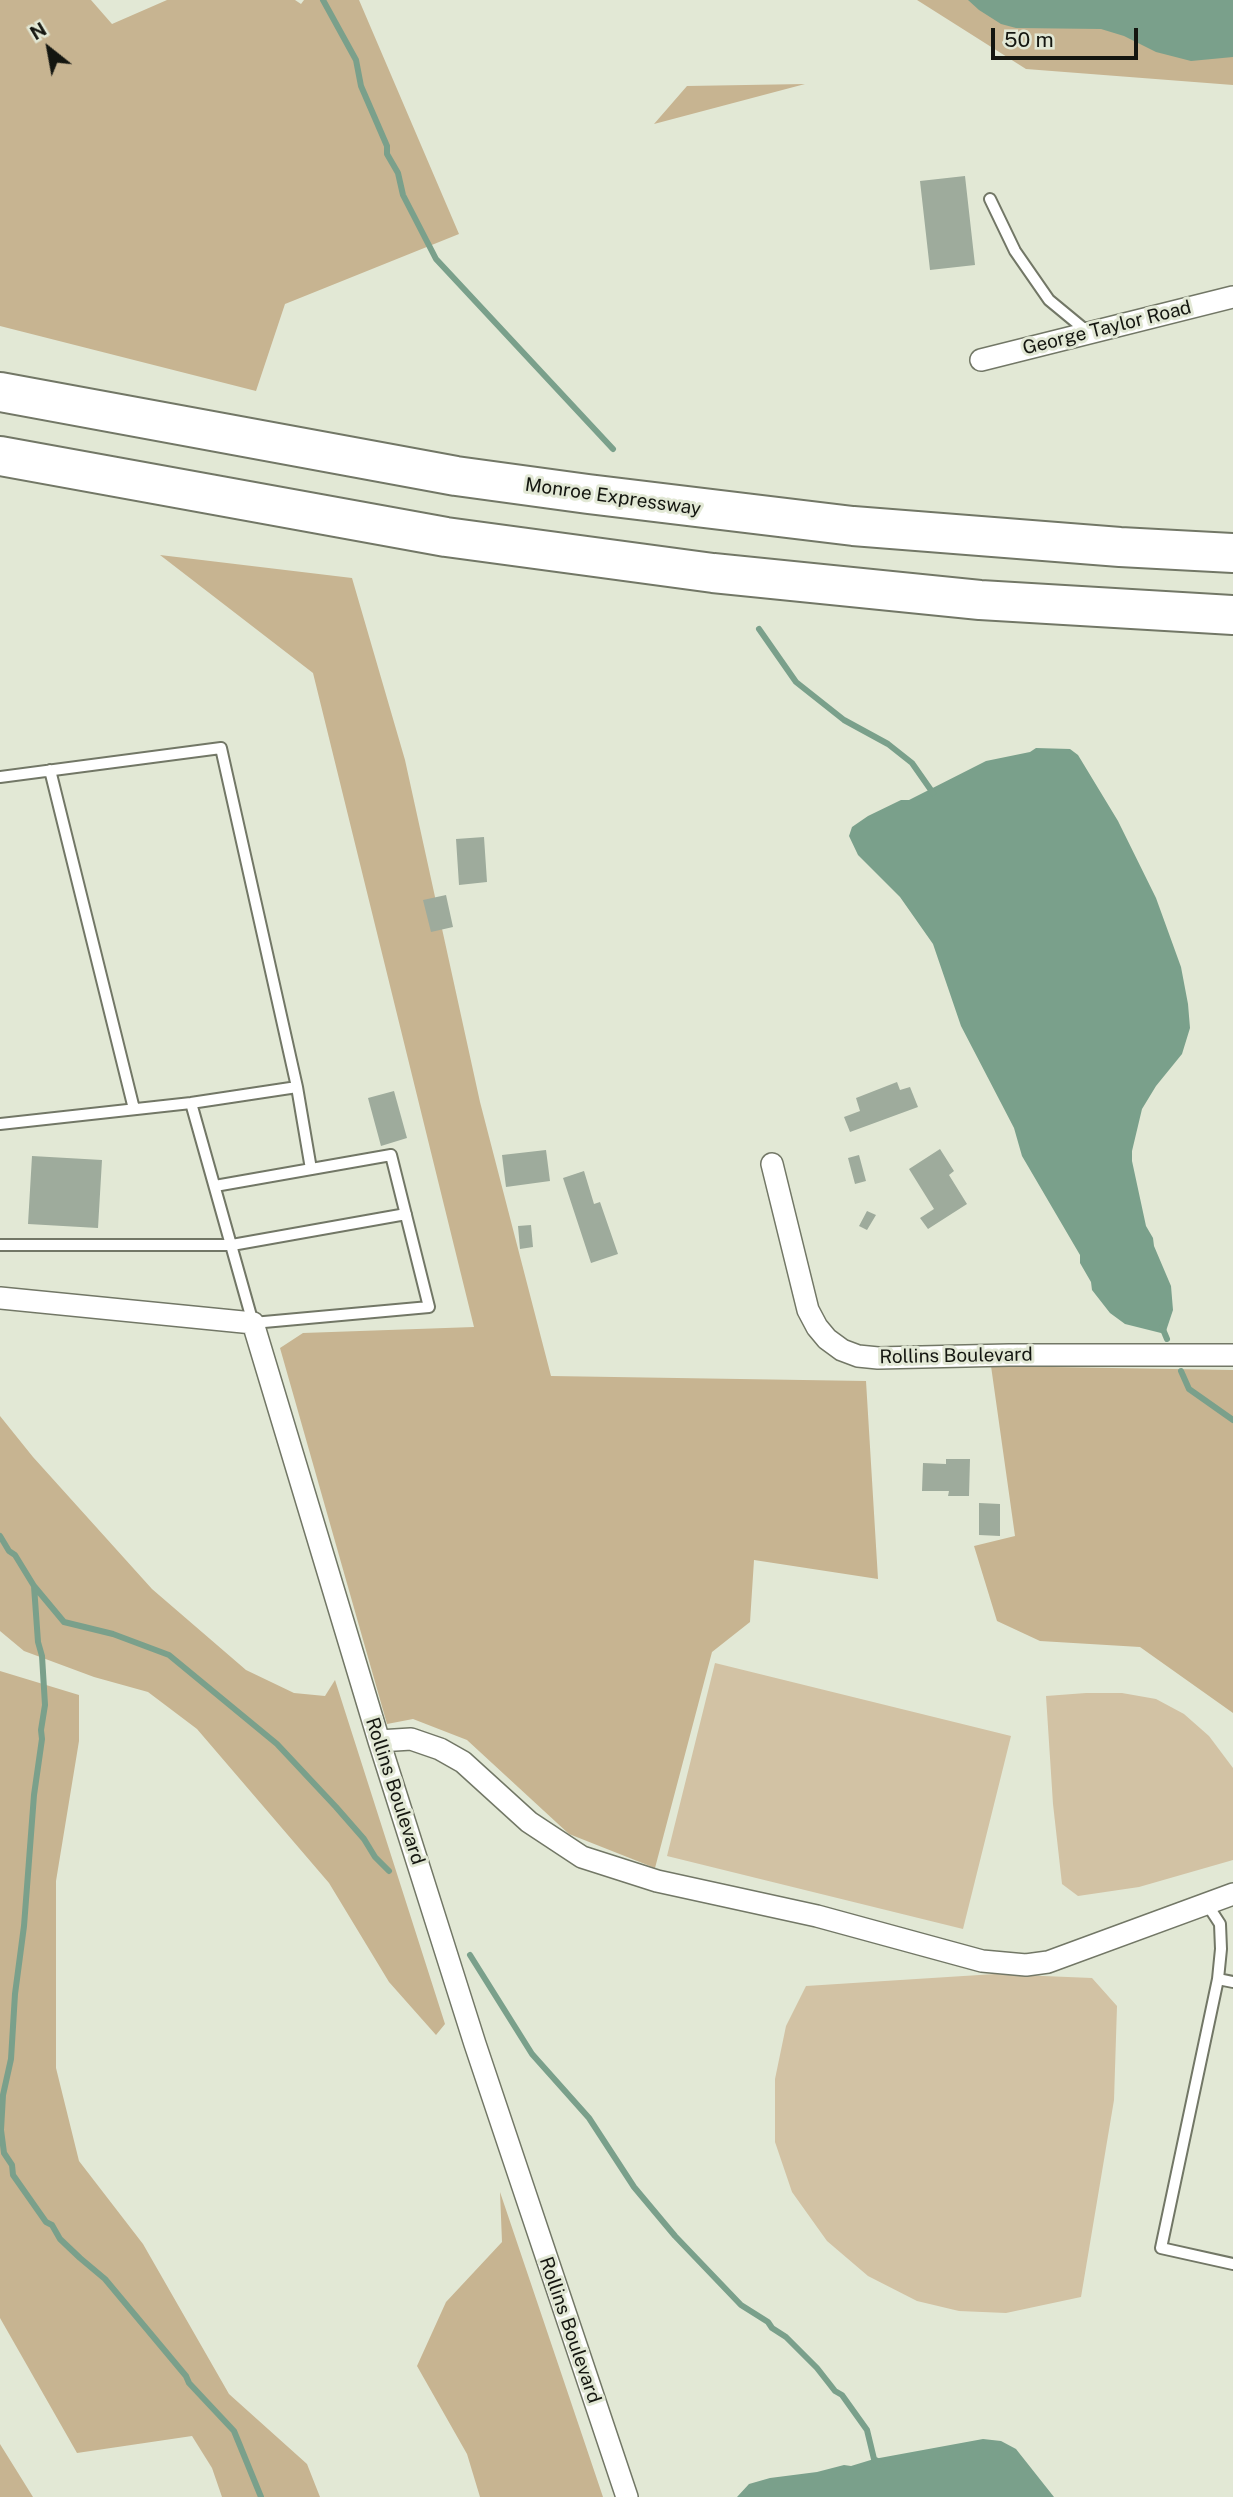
<!DOCTYPE html>
<html>
<head>
<meta charset="utf-8">
<style>
  body { margin:0 }
  #map { position:relative; width:1233px; height:2497px; overflow:hidden; background:#e2e8d5; font-family:"Public Sans",sans-serif }
  canvas { display:block }
  .north { position:absolute; left:14px; top:14px; width:70px; height:70px; -webkit-text-stroke:5px #e2e8d5; paint-order:stroke; rotate:329deg; font-size:19px; font-weight:700; line-height:28px; text-align:center; color:#141610 }
  .north::after { content:''; display:block; margin:auto; width:24px; height:32px; background:#141610; clip-path:polygon(50% 0,100% 100%,50% 72%,0 100%) }
  .scale { position:absolute; left:991px; top:28px; width:147px; height:32px; box-sizing:border-box; border:4px solid #141610; border-top:0; padding-left:9px; font-size:21px; line-height:24px; white-space:nowrap; color:#141610; -webkit-text-stroke:5px #e2e8d5; paint-order:stroke }
</style>
</head>
<body>
<div id="map">
<canvas width="1233" height="2497"></canvas>
<div class="north">N</div>
<div class="scale">50 m</div>
</div>
<script>
const c = document.querySelector('canvas').getContext('2d');
c.lineJoin = 'round';
function paint(path, color) { c.fillStyle = color; c.fill(path, 'evenodd'); }
const poly = rows => new Path2D(rows.map(r => 'M' + r).join(''));
function strokePath(path, color, width, dash) { c.strokeStyle = color; c.lineWidth = width; c.lineCap = dash ? 'butt' : 'round'; c.setLineDash(dash || []); c.stroke(path); }
function label(font, color, halo, rows, align = 'center') {
  c.font = font + ' "Public Sans",sans-serif'; c.lineWidth = 6; c.setLineDash([]); c.textBaseline = 'middle'; c.strokeStyle = halo; c.fillStyle = color; for (const [text, x, y, turn = 0] of rows) {
    c.save(); c.translate(x, y); c.rotate((+turn || 0) * Math.PI / 180); c.textAlign = isNaN(turn) ? turn : align; if (halo) c.strokeText(text, 0, 0); c.fillText(text, 0, 0); c.restore();
  }
}
paint(poly([
  [715,1663,1011,1736,963,1929,667,1856],
  [1086,1693,1122,1693,1156,1699,1184,1714,1209,1736,1233,1768,1233,1860,1139,1887,1078,1896,1062,1884,1053,1804,1046,1696],
  [995,1974,1092,1978,1117,2006,1114,2100,1081,2297,1006,2313,959,2311,917,2301,868,2276,827,2241,792,2192,775,2142,775,2079,786,2026,806,1986]
]), '#d2c2a4');
paint(poly([
  [0,0,91,0,112,24,167,0,295,0,301,4,304,0,359,0,459,234,285,304,256,391,0,326],
  [917,0,1233,0,1233,85,1026,69],
  [805,84,654,124,687,86],
  [160,555,352,578,405,760,480,1102,551,1376,866,1381,878,1579,754,1560,750,1622,712,1652,655,1868,569,1834,467,1740,413,1719,387,1724,280,1348,303,1333,474,1327,313,673],
  [991,1366,1233,1370,1233,1713,1140,1647,1040,1641,997,1621,974,1546,1015,1536],
  [0,1416,33,1457,152,1589,246,1670,294,1693,325,1696,335,1680,445,2024,436,2035,389,1982,329,1883,197,1729,148,1692,94,1677,24,1651,0,1631],
  [0,1671,79,1695,79,1741,56,1881,56,2068,79,2161,143,2244,229,2394,307,2464,320,2497,222,2497,212,2468,192,2436,77,2453,0,2318],
  [500,2192,603,2497,480,2497,467,2454,417,2366,446,2302,502,2242],
  [0,2444,33,2497,0,2497]
]), '#c7b491');
paint(poly([
  [968,0,1233,0,1233,57,1191,61,1156,52,1124,36,1101,29,1016,28,1001,24,979,10],
  [1036,748,1070,749,1078,755,1118,821,1156,898,1181,967,1188,1004,1190,1028,1182,1054,1156,1086,1142,1109,1132,1151,1132,1161,1146,1226,1153,1238,1154,1246,1171,1286,1173,1310,1165,1334,1125,1324,1110,1313,1092,1290,1091,1282,1080,1263,1080,1255,1022,1156,1014,1128,961,1026,933,944,900,897,858,855,849,836,852,827,868,816,901,800,909,800,986,761,1030,752],
  [983,2439,1001,2441,1016,2449,1054,2497,737,2497,749,2484,770,2478,817,2472,844,2465,851,2466,874,2459]
]), '#7aa08b');
strokePath(poly([
  [323,0,356,60,361,86,387,146,387,154,398,173,403,195,436,259,613,449],
  [759,629,796,682,844,720,888,744,912,763,933,793],
  [1162,1327,1167,1339],
  [1181,1371,1189,1389,1233,1420],
  [0,1536,9,1551,15,1555,34,1586,64,1622,113,1634,169,1655,277,1744,336,1807,364,1839,375,1857,389,1871],
  [34,1586,38,1642,42,1656,45,1705,41,1730,42,1739,34,1795,24,1926,15,1994,11,2059,3,2095,1,2130,4,2153,12,2165,13,2175,46,2222,52,2225,60,2239,80,2258,105,2279,186,2376,189,2383,234,2431,261,2497],
  [470,1955,532,2054,589,2118,634,2187,675,2236,741,2305,768,2322,772,2328,786,2337,817,2368,835,2391,842,2395,867,2430,874,2459,881,2463]
]), '#7aa08b', 6);
paint(poly([
  [965,176,975,265,930,270,920,181],
  [484,837,487,882,459,885,456,839],
  [446,895,453,927,431,932,423,900],
  [897,1082,900,1090,910,1087,918,1107,850,1132,844,1117,860,1111,856,1098],
  [394,1091,407,1138,381,1146,368,1098],
  [940,1149,954,1171,949,1175,967,1204,928,1229,920,1218,934,1209,909,1169],
  [546,1150,550,1181,506,1187,502,1155],
  [859,1155,866,1181,855,1184,848,1158],
  [32,1156,102,1160,98,1228,28,1224],
  [584,1171,594,1204,600,1202,618,1254,591,1263,563,1178],
  [867,1211,876,1215,867,1230,859,1226],
  [531,1225,533,1247,520,1249,518,1226],
  [946,1459,970,1459,969,1496,948,1496,949,1491,922,1491,923,1463,946,1464],
  [979,1503,1000,1504,1000,1536,979,1535]
]), '#9eab9c');
const lane = poly([
  [990,199,1015,251,1049,300,1089,333],
  [50,770,134,1109],
  [0,777,221,748,297,1087,191,1103,0,1124],
  [297,1087,311,1169],
  [191,1103,253,1323,429,1307,391,1155,215,1186],
  [0,1245,232,1245,406,1214],
  [1207,1904,1220,1924,1221,1949,1218,1979,1161,2248,1233,2264],
  [1218,1979,1233,1982]
]);
const street = poly([
  [981,360,1233,297],
  [772,1164,808,1310,817,1327,827,1339,842,1350,858,1356,878,1358,1009,1355,1233,1355],
  [0,1298,253,1323,379,1741,475,2044,627,2497],
  [379,1741,411,1739,440,1749,463,1762,529,1822,582,1857,657,1881,817,1916,982,1961,1026,1965,1048,1962,1233,1894]
]);
const highway = poly([
  [0,392,456,476,588,494,853,526,1120,547,1233,553],
  [0,456,446,537,713,573,980,600,1233,615]
]);
strokePath(lane, '#727766', 14);
strokePath(street, '#727766', 24);
strokePath(highway, '#727766', 42);
strokePath(lane, '#fff', 10);
strokePath(street, '#fff', 21);
strokePath(highway, '#fff', 38);
label('19px', '#141610', '#e2e8d5', [
  ["George Taylor Road",1107,328,-14],
  ["Monroe Expressway",613,497,8],
  ["Rollins Boulevard",956,1356,-1],
  ["Rollins Boulevard",395,1791,72],
  ["Rollins Boulevard",570,2330,71]
]);
</script>
</body>
</html>
